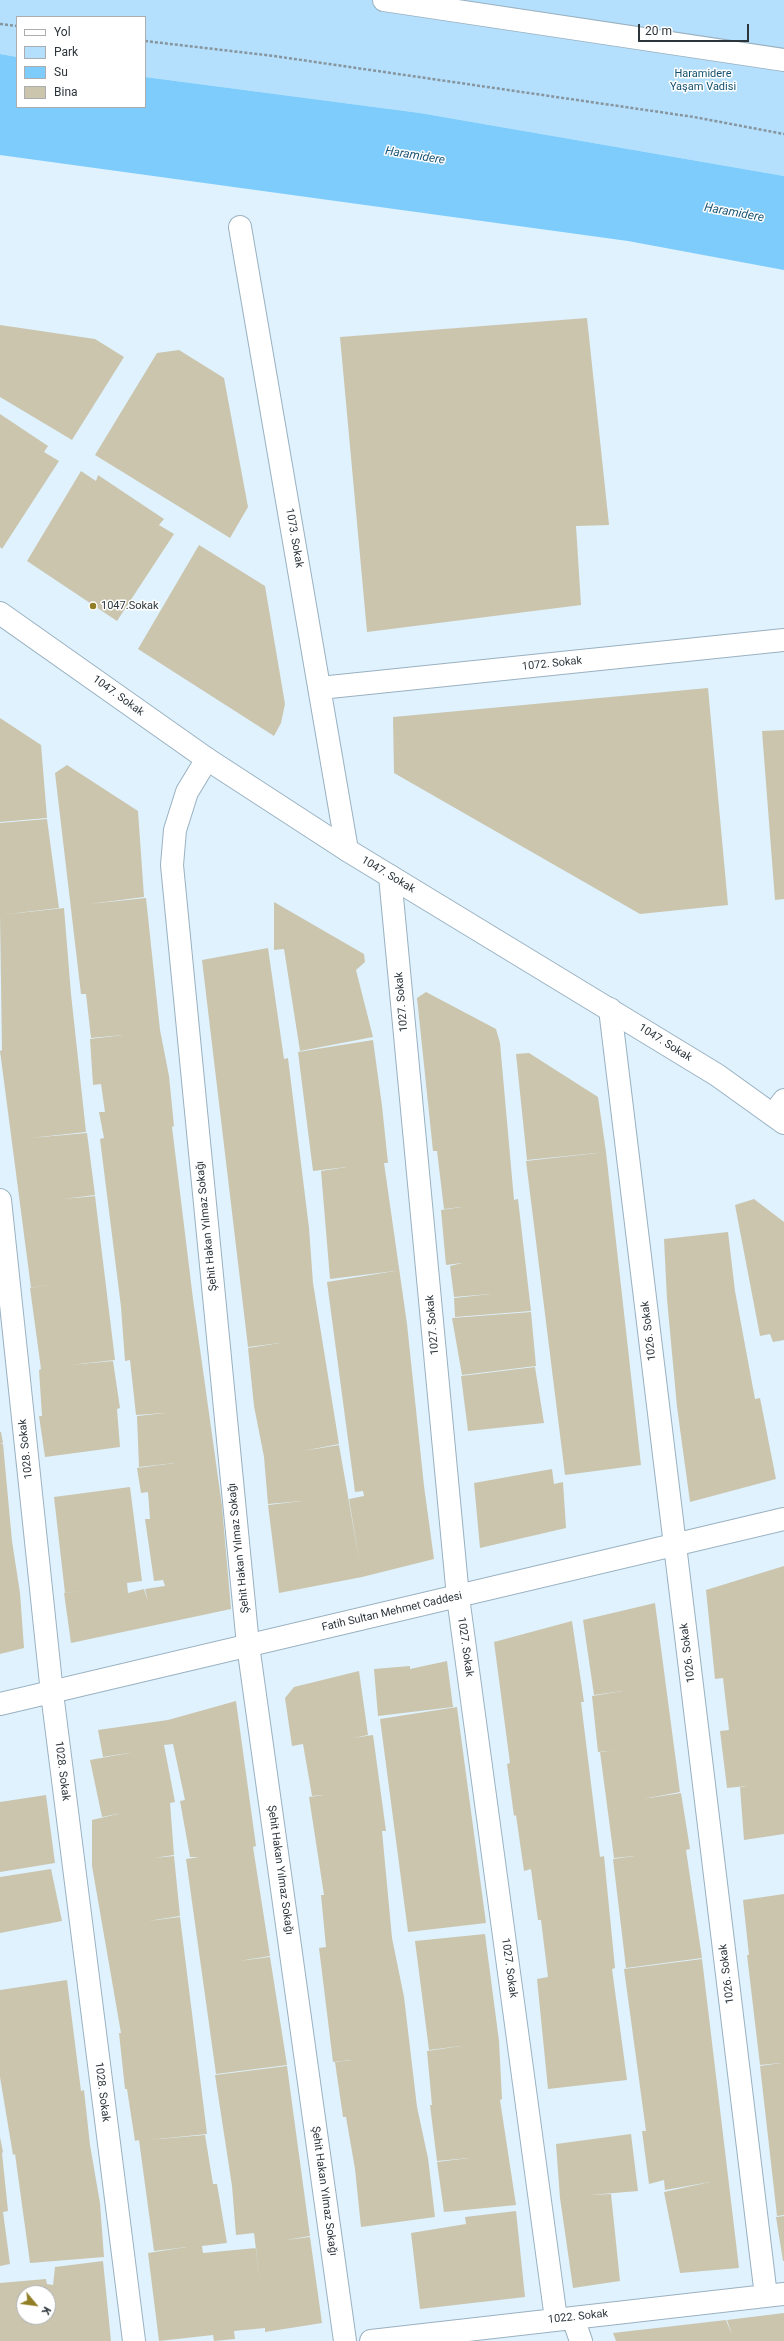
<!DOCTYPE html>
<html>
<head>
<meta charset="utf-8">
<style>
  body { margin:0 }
  #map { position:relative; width:784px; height:2341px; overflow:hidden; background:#dff2fe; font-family:Roboto,sans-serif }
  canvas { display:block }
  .legend { position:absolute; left:16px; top:16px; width:130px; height:92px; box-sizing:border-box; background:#fff; border:1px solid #abaeb1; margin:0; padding:5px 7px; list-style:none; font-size:12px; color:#2c353b }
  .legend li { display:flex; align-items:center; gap:8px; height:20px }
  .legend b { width:20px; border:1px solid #abaeb1 }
  .north { position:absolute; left:16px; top:2285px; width:40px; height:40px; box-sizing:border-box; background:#fff; border:1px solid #abaeb1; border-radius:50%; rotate:119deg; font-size:11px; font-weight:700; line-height:16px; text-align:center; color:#2c353b }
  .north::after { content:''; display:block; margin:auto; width:14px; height:18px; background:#917e25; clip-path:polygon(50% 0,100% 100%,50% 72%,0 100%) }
  .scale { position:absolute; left:638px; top:24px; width:111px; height:18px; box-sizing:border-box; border:2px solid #2c353b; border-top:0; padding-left:5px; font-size:12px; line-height:14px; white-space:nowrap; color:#2c353b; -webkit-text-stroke:3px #fff; paint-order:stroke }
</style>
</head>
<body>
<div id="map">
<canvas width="784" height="2341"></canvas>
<ul class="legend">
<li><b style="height:5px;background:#fff"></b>Yol</li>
<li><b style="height:11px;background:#b4e0fd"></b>Park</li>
<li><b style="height:11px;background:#7eccfc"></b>Su</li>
<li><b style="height:11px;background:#cbc5ad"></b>Bina</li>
</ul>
<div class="north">K</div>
<div class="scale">20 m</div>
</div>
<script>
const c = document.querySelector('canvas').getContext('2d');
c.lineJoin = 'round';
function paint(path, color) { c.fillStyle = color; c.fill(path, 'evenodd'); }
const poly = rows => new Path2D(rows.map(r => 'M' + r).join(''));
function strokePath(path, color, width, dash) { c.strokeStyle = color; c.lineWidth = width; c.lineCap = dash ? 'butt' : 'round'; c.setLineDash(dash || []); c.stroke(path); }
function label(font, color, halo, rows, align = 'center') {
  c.font = font + ' Roboto,sans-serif'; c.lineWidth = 3; c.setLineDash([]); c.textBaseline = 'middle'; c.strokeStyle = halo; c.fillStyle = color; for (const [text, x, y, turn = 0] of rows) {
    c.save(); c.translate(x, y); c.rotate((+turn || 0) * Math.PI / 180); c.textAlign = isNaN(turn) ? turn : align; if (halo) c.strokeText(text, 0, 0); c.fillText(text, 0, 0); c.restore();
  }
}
paint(poly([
  [0,0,784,0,784,176,420,113,145,77,145,17,17,17,17,57,0,54]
]), '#b4e0fd');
paint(poly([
  [0,54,17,57,17,107,145,107,145,77,420,113,784,176,784,270,628,241,0,155]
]), '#7eccfc');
paint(poly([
  [587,318,609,525,576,526,581,605,367,632,340,337],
  [0,325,95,339,124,357,72,440,0,397],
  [179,350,224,378,248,507,230,538,95,455,157,353],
  [0,414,48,446,44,452,59,461,2,549,0,547],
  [81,471,96,481,98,475,164,519,159,525,174,534,117,621,27,561],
  [199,545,265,586,285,704,281,723,274,736,138,649],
  [708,688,728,905,640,914,394,773,393,717],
  [0,718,41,745,47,818,0,822],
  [784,730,784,899,775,900,762,731],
  [67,765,138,811,144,897,89,904,146,898,160,1030,169,1076,174,1126,172,1127,193,1299,222,1506,231,1609,71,1643,64,1593,89,1590,65,1593,54,1497,130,1487,142,1581,127,1583,128,1593,144,1589,148,1601,145,1589,165,1586,163,1580,154,1581,145,1519,150,1519,148,1492,141,1493,137,1468,175,1463,139,1467,137,1416,165,1413,136,1415,130,1360,125,1361,121,1307,100,1139,104,1138,99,1112,105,1112,101,1084,93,1085,90,1039,123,1035,91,1038,86,994,81,994,55,773],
  [47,819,59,908,0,915,0,823],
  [274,902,364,954,365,962,356,970,373,1037,300,1051,284,949,274,950],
  [64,908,71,994,41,997,71,994,86,1132,30,1138,87,1133,95,1195,64,1199,95,1196,115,1360,70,1365,113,1361,120,1408,117,1409,120,1447,45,1457,39,1416,42,1416,39,1370,41,1369,30,1288,62,1283,31,1288,0,1051,2,1050,0,915],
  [268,948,284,1059,288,1058,309,1228,313,1283,339,1444,303,1451,339,1445,360,1565,349,1499,364,1496,363,1491,355,1492,327,1282,395,1271,330,1279,321,1171,347,1167,313,1171,298,1052,373,1040,382,1106,388,1163,384,1163,407,1324,424,1486,434,1559,362,1577,279,1593,268,1505,302,1501,268,1504,264,1457,254,1406,248,1348,280,1343,248,1347,202,960],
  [426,992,496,1029,500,1043,514,1200,518,1199,531,1311,455,1317,454,1298,491,1294,454,1297,450,1266,462,1263,446,1265,441,1210,462,1207,444,1209,437,1151,433,1151,417,998],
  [529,1053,598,1097,606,1152,527,1160,516,1054],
  [606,1152,641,1465,565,1475,526,1161],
  [754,1199,784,1222,784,1340,773,1342,770,1334,760,1336,735,1205],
  [728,1232,735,1291,755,1399,760,1398,776,1479,690,1502,677,1407,667,1299,664,1239],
  [531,1312,536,1366,462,1375,452,1318],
  [535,1367,544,1423,468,1431,461,1376],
  [0,1432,1,1432,3,1443,0,1444],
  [0,1444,3,1444,12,1541,20,1593,24,1648,0,1654],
  [552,1469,554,1484,563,1482,566,1528,480,1548,474,1483],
  [784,1566,784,1834,744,1840,740,1787,747,1786,727,1788,720,1731,729,1730,723,1678,715,1679,706,1590],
  [655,1603,680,1792,643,1799,681,1793,690,1849,686,1850,702,1958,626,1968,613,1859,635,1856,614,1858,600,1752,617,1750,598,1752,592,1696,623,1691,594,1695,583,1620],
  [572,1621,584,1702,581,1702,600,1857,604,1856,615,1968,612,1969,627,2080,548,2089,537,1979,548,1977,541,1920,538,1920,531,1869,524,1871,516,1815,514,1816,507,1764,510,1763,494,1642],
  [447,1661,453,1707,378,1716,374,1669,410,1666,410,1669],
  [359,1671,368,1735,353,1738,373,1735,386,1831,382,1831,392,1938,404,1997,417,2107,428,2158,435,2217,361,2227,355,2169,346,2117,343,2117,335,2062,360,2059,333,2062,319,1948,326,1947,321,1895,324,1895,309,1797,324,1795,312,1796,303,1744,292,1746,285,1698,294,1687],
  [236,1701,256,1846,253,1847,270,1956,239,1961,270,1957,287,2065,216,2074,186,1859,199,1857,190,1857,180,1801,185,1800,173,1744,164,1745,175,1802,170,1803,174,1855,154,1858,174,1856,180,1916,148,1921,180,1917,207,2134,148,2140,205,2135,213,2184,217,2184,227,2243,202,2246,203,2253,256,2248,260,2284,254,2233,236,2235,232,2186,215,2075,287,2066,310,2236,286,2240,310,2237,322,2323,265,2332,265,2328,234,2331,235,2339,214,2341,213,2335,159,2341,148,2253,187,2247,154,2251,139,2140,135,2141,127,2089,125,2089,119,2033,121,2033,92,1866,92,1820,122,1813,102,1817,90,1760,134,1752,103,1757,98,1730,168,1720],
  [457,1707,486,1923,408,1932,380,1719],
  [46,1795,55,1863,0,1872,0,1802],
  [51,1869,62,1921,0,1933,0,1877],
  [784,1894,784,2215,777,2216,760,2066,781,2063,760,2065,747,1955,749,1955,743,1900],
  [485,1934,499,2041,502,2099,500,2100,516,2205,444,2212,437,2162,469,2158,437,2161,430,2105,432,2105,427,2051,461,2046,429,2050,415,1941],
  [702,1959,739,2268,680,2273,664,2192,710,2182,665,2190,664,2180,649,2184,642,2131,646,2131,624,1969],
  [67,1980,81,2091,84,2090,90,2145,100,2203,104,2257,30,2263,15,2154,13,2155,0,2077,0,1990],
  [631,2134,638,2191,590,2195,611,2194,620,2281,573,2288,560,2198,556,2144],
  [0,2137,3,2152,2,2153,8,2211,3,2212,10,2264,0,2266],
  [516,2211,525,2297,420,2309,411,2233,466,2224,468,2239,465,2217],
  [784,2216,784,2261,783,2261,776,2217],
  [103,2261,111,2341,0,2341,0,2283,46,2279,47,2284,53,2285,55,2267],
  [24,2293,48,2293,48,2317,24,2317],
  [784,2313,784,2341,616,2341,613,2333,726,2320,732,2335,727,2320]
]), '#cbc5ad');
const minor = poly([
  [384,0,784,60],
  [240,227,347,850],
  [320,688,784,640],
  [207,759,187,792,175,830,172,865,248,1645,345,2341],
  [390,876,458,1597,556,2319],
  [610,1009,766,2296],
  [773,1115,784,1100],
  [0,1200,52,1693,134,2341],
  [573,2318,581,2341],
  [371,2341,784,2294]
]);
const major = poly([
  [0,613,207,759,347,850,717,1075,784,1123],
  [0,1704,784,1519]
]);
strokePath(minor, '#9ab1c0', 24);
strokePath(major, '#9ab1c0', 24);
strokePath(poly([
  [0,24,17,26],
  [145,41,274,56,694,117,784,134]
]), '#87959e', 2.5, [3, 2]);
strokePath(minor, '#fff', 22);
strokePath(major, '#fff', 22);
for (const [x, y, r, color] of [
  [93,606,4,"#917e25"]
]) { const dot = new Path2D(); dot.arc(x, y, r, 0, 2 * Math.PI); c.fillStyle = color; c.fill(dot); strokePath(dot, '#fff', 1.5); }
label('11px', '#13506f', '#fff', [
  ["Haramidere",703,74],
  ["Yaşam Vadisi",703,87]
]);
label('11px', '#2c353b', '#fff', [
  ["1073. Sokak",294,538,80],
  ["1072. Sokak",552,664,-6],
  ["1047. Sokak",118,696,36],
  ["1047. Sokak",388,875,31],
  ["1027. Sokak",402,1002,-95],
  ["1047. Sokak",665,1043,32],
  ["Şehit Hakan Yılmaz Sokağı",207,1226,-96],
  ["1027. Sokak",433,1325,-95],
  ["1026. Sokak",649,1331,-97],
  ["1028. Sokak",26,1449,-96],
  ["Şehit Hakan Yılmaz Sokağı",239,1548,-96],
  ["Fatih Sultan Mehmet Caddesi",392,1612,-13],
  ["1027. Sokak",465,1647,82],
  ["1026. Sokak",688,1653,-97],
  ["1028. Sokak",62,1771,83],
  ["Şehit Hakan Yılmaz Sokağı",280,1870,82],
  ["1027. Sokak",509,1968,82],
  ["1026. Sokak",727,1974,-97],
  ["1028. Sokak",102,2092,83],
  ["Şehit Hakan Yılmaz Sokağı",324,2191,82],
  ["1022. Sokak",578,2317,-6]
]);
label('11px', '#2c353b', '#fff', [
  ["1047.Sokak",101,606]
], 'left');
label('italic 12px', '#1b5676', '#fff', [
  ["Haramidere",415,156,9],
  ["Haramidere",734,213,10]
]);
</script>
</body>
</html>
